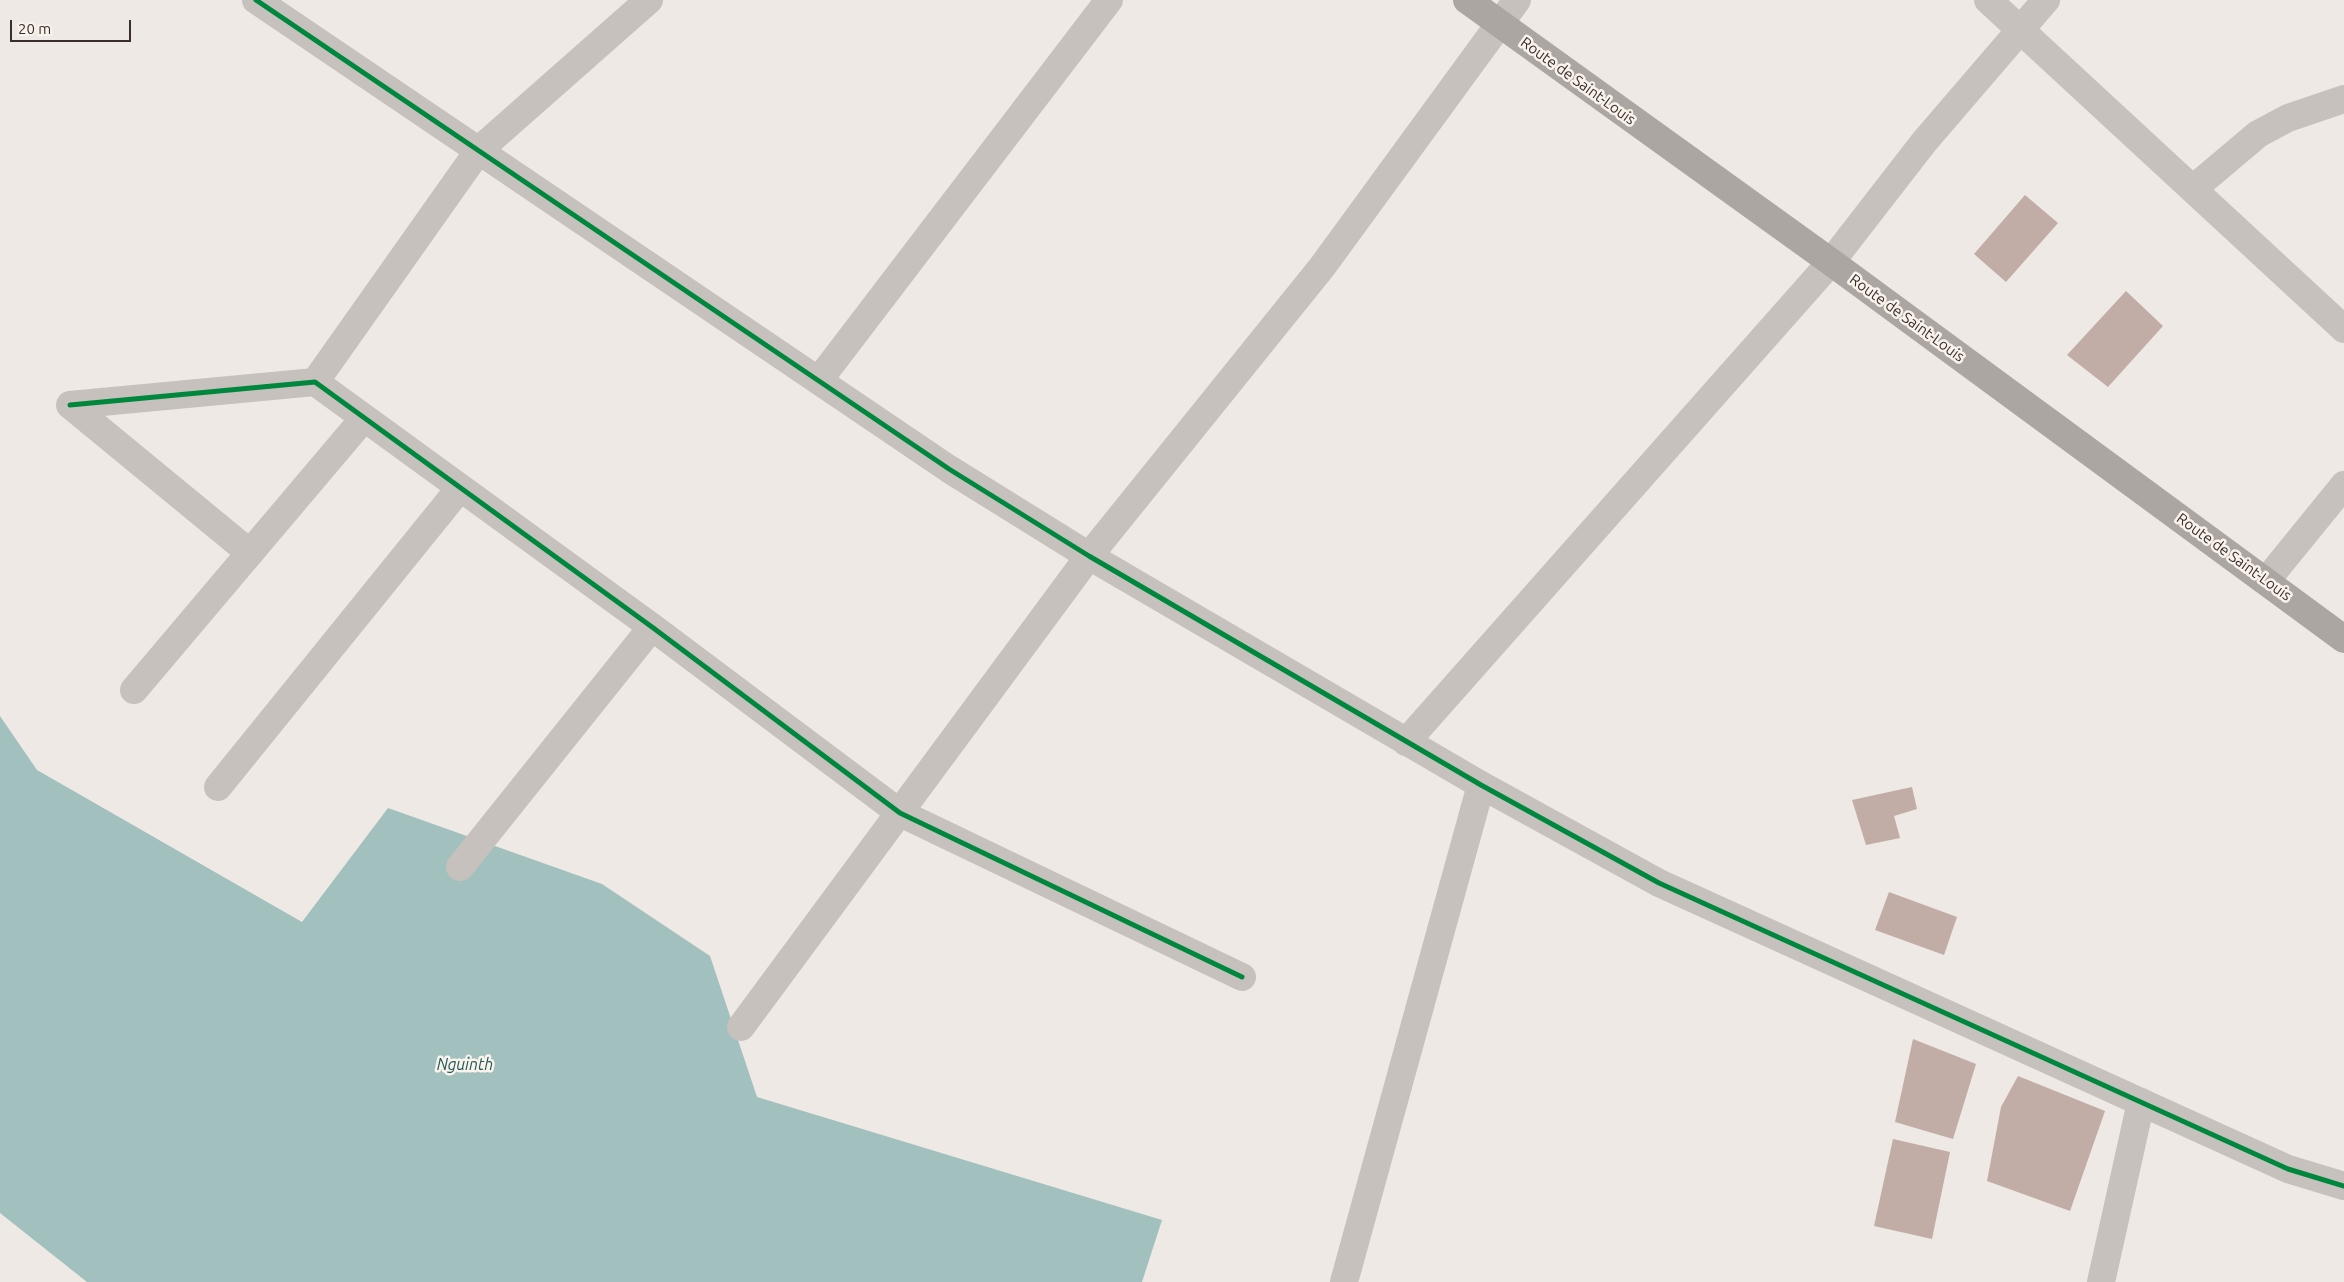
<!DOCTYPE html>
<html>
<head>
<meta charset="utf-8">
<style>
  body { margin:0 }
  #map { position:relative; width:2344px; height:1282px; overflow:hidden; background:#eee9e4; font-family:Ubuntu,sans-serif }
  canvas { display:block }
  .scale { position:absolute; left:10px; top:20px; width:121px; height:22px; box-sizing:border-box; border:2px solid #392e2b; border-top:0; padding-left:6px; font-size:15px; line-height:18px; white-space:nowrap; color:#392e2b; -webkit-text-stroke:4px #faf3ec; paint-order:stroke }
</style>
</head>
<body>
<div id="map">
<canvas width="2344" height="1282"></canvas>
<div class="scale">20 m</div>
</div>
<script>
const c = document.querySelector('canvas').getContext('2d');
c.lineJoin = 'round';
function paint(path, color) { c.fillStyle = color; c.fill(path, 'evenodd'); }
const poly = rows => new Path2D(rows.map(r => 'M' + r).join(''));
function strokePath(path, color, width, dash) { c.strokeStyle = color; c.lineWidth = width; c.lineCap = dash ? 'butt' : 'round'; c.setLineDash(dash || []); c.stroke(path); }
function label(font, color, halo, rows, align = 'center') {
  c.font = font + ' Ubuntu,sans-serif'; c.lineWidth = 5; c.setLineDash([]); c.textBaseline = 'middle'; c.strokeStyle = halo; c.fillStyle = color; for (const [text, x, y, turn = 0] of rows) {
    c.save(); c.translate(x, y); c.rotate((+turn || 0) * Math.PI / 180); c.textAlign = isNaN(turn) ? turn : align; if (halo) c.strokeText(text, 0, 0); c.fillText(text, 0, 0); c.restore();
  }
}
paint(poly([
  [0,716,37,770,302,922,388,808,602,884,710,956,757,1097,1162,1220,1142,1282,87,1282,0,1213]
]), '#a1c0be');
paint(poly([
  [2025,195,2058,223,2006,282,1974,254],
  [2126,291,2163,326,2108,387,2067,355],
  [1912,787,1917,809,1894,816,1900,838,1866,845,1852,800],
  [1889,892,1957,917,1944,955,1875,930],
  [1913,1039,1976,1064,1953,1139,1895,1122],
  [2018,1076,2105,1111,2070,1211,1987,1181,2001,1107],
  [1893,1139,1950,1152,1932,1239,1874,1226]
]), '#c1aca6');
strokePath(poly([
  [256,0,949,469,1089,556,1481,785,1659,883,2288,1169,2344,1186],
  [1988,0,2344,329],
  [2194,188,2258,134,2288,118,2344,99],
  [819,380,1109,0],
  [315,382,479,150,649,0],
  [70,405,315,382,652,627,900,813,1242,977],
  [70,405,250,553],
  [2266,581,2344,485],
  [134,690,364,418],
  [1406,742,1831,262,1924,142,2046,0],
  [218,787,460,488],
  [460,867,652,627],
  [741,1027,1089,556,1322,267,1517,0],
  [1344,1282,1481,785],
  [2101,1282,2141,1102]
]), '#c7c1bd', 28);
strokePath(poly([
  [1467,0,1831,262,2344,639]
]), '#aca6a2', 28);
strokePath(poly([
  [256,0,949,469,1089,556,1481,785,1659,883,2288,1169,2344,1186],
  [70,405,315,382,652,627,900,813,1242,977]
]), '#00873e', 5);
label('15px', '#392e2b', '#faf3ec', [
  ["Route de Saint-Louis",1578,81,36],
  ["Route de Saint-Louis",1907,318,36],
  ["Route de Saint-Louis",2234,557,36]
]);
label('italic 16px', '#215959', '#faf3ec', [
  ["Nguinth",465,1065]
]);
</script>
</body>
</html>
